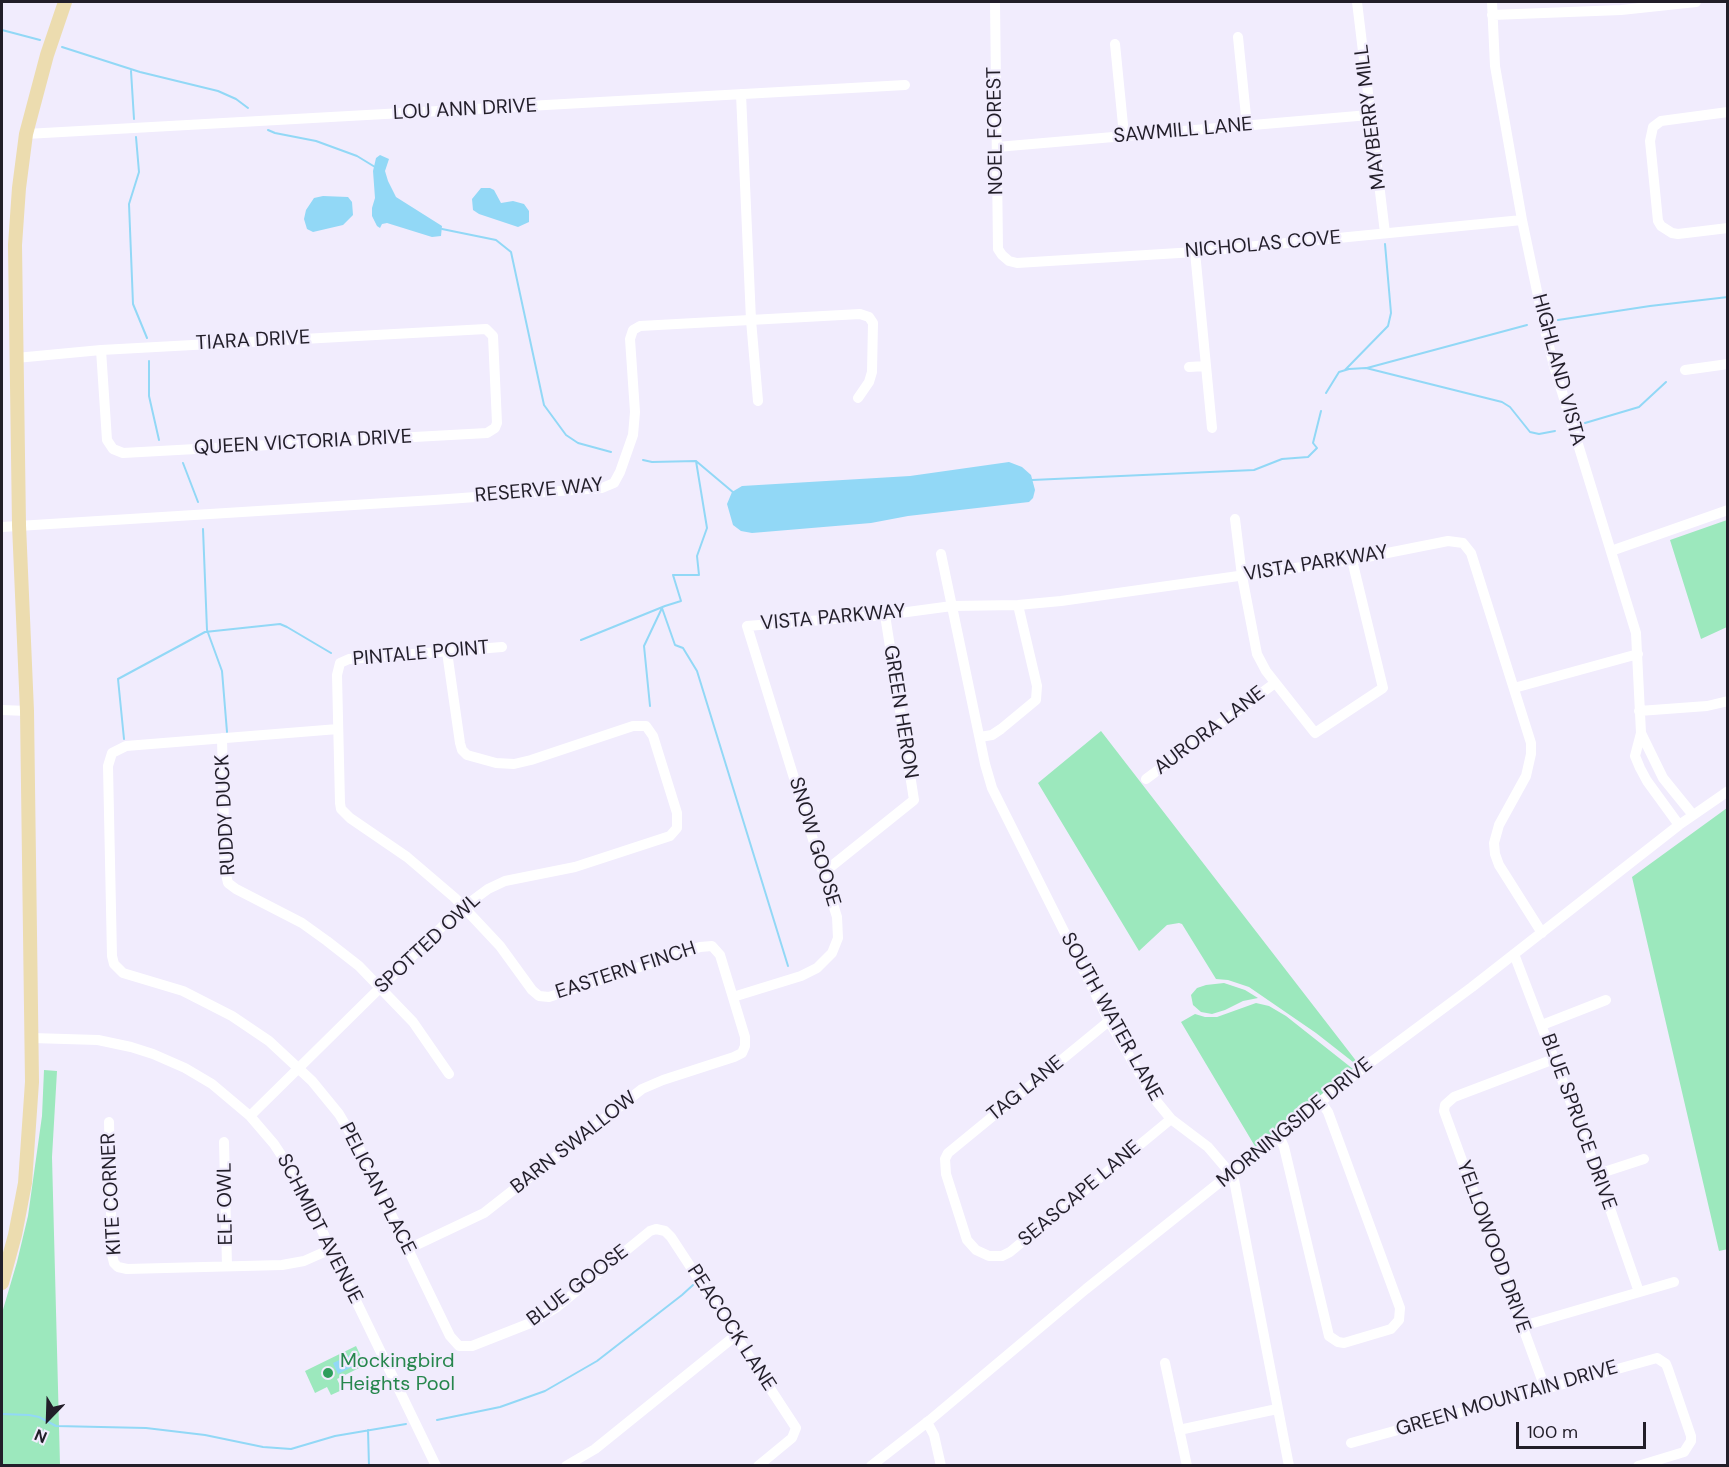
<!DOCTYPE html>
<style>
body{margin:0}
#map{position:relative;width:1729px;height:1467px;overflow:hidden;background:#f1ecfd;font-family:"DM Sans",sans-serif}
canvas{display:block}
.frame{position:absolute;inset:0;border:3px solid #221e29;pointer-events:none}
.north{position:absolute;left:18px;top:1389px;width:60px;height:60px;-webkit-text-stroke:4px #f1ecfd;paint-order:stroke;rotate:203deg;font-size:16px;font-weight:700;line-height:24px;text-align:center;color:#221e29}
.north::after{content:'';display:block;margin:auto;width:21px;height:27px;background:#221e29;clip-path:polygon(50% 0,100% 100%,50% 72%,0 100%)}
.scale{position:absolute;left:1516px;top:1422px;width:130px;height:27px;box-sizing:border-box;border:3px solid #221e29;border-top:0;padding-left:8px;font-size:18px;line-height:21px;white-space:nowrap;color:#221e29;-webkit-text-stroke:4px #f1ecfd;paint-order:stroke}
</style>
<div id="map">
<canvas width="1729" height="1467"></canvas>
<div class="frame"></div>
<div class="north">N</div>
<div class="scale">100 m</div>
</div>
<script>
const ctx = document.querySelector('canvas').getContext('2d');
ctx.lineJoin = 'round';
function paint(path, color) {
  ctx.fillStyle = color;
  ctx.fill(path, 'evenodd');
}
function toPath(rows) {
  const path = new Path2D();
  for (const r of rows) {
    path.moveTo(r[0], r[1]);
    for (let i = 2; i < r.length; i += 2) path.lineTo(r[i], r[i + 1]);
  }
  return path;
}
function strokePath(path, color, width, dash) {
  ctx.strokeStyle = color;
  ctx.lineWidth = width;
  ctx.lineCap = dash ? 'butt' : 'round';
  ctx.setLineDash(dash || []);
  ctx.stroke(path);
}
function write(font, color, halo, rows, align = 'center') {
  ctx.font = font + ' "DM Sans",sans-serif';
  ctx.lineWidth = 4.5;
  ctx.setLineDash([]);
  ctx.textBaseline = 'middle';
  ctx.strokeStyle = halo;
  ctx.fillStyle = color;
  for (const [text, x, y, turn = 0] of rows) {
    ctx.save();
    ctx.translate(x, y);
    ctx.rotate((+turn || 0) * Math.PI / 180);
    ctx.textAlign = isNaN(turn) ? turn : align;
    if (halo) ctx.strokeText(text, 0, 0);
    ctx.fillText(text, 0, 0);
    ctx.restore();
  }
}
paint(toPath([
 [1727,520,1727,627,1701,639,1670,540],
 [1101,731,1357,1062,1358,1062,1353,1062,1316,1033,1249,987,1228,980,1216,979,1182,924,1179,923,1167,925,1139,951,1038,783],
 [1727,808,1728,1249,1719,1251,1632,877],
 [1224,983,1245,990,1258,998,1243,1001,1225,1010,1212,1014,1201,1012,1193,1005,1191,995,1197,988,1206,985],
 [1256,1003,1269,1006,1286,1016,1353,1069,1256,1148,1181,1022,1195,1014,1205,1017,1217,1017],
 [44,1070,57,1071,52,1157,60,1465,2,1465,2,1313,17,1262,28,1216,42,1116],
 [356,1346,365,1365,337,1379,342,1390,331,1395,327,1387,315,1393,305,1371]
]), '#9ce8bd');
paint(toPath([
 [380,155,389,159,385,171,388,181,396,197,442,226,441,236,432,237,387,223,382,224,380,228,377,226,372,216,372,208,375,198,373,171,376,158],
 [481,188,490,188,494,190,501,203,513,201,524,204,529,211,529,222,518,227,479,214,473,210,472,199],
 [323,196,348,197,352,202,353,215,343,225,313,232,307,229,304,219,306,210,314,198],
 [1009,462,1022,467,1031,475,1035,490,1033,498,1029,502,908,516,871,523,752,533,741,531,733,525,727,504,732,492,742,486,910,476],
 [355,1353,360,1363,338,1374,333,1363]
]), '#92d8f6');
strokePath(toPath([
 [2,30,40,40],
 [62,47,140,72,218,91,236,99,248,108],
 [131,71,134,119],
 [268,130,275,133,316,141,357,156,375,167],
 [136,137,139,172,129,204,133,304,147,338],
 [442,229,496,240,511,252,544,405,566,435,578,443,611,452],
 [1558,320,1650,306,1728,297],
 [149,361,149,396,159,440],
 [1367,368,1527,325],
 [1345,370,1388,326,1391,313,1385,244],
 [1326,393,1339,372,1349,369,1366,368,1502,402,1510,407,1530,432,1539,434,1555,431],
 [1585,423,1639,407,1666,382],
 [696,461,734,493],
 [183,463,198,502],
 [1032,480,1254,470,1282,459,1308,457,1317,448,1313,443,1321,411],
 [203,529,207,630,222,671,227,732],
 [662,608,675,645,683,648,697,671,788,966],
 [581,640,665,606,681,601,673,575,699,575,697,556,707,528,696,461,652,462,643,460],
 [650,706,644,646,662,608],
 [124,739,118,679,205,632,280,624,287,627,331,653],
 [2,1414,29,1415,39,1417,56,1426,146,1428,205,1435,263,1447,291,1449,335,1436,406,1424],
 [437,1420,500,1407,545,1391,597,1361,682,1295,693,1285],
 [368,1430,369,1466]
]), '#92d8f6', 2);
strokePath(toPath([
 [995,2,998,249,1002,255,1009,261,1017,263,1195,252,1522,220],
 [1357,2,1385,233],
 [1492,2,1495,66,1522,220,1546,334,1554,366,1636,633,1641,733,1663,778,1693,815],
 [1492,15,1621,10,1696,2],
 [1238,37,1247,126],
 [1115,44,1124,135],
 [741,94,751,320,758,401],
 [1728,112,1661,121,1653,127,1650,141,1658,221,1661,226,1672,233,1678,234,1728,228],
 [26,134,905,85],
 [997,147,1369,115],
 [1195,252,1212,428],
 [16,358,101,350,486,329,493,336,497,423,495,428,487,433,123,453,113,449,107,440,101,350],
 [1189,367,1206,366],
 [1685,370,1728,364],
 [1235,519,1242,576,1257,654,1266,671,1315,733,1383,688,1352,560],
 [2,527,434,500,602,488,614,483,620,472,633,435,635,412,630,339,633,330,640,326,860,314,869,317,873,323,872,372,869,382,858,398],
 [1611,551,1728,510],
 [941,554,985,764,992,788,1109,1021,1153,1097,1171,1119,1208,1147,1231,1174,1234,1180,1289,1466],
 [1514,688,1638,654],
 [2,710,27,711],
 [1639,711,1707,706,1728,701],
 [338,729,126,746,112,753,108,766,112,956,114,964,123,973,183,991,232,1016,269,1041,312,1081,339,1114,358,1146,450,1336,459,1346,472,1346,533,1322,557,1307,650,1231,656,1229,665,1231,671,1237,796,1428,792,1438,758,1466],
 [1641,733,1635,756,1640,768,1647,781,1679,825],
 [980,737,992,735,1001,729,1036,700,1037,686,1018,605],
 [222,738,225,870,228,883,236,889,302,923,327,941,359,966,413,1022,449,1074],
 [1146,779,1275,683],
 [823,873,914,800,885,615],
 [1514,954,1598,1174,1639,1292],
 [733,997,801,976,817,968,832,953,838,938,837,917,747,626,885,615,952,606,1018,605,1061,601,1352,560,1448,541,1463,543,1471,553,1531,743,1531,754,1526,776,1499,825,1494,843,1495,854,1499,865,1542,933],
 [1109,1021,948,1153,945,1159,946,1174,967,1240,976,1250,989,1256,1002,1256,1010,1252,1171,1119],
 [1542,1025,1606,1000],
 [32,1038,98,1040,131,1047,153,1054,185,1068,212,1084,250,1116,274,1144,297,1179,436,1466],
 [250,1116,457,912,488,889,505,881,575,867,670,836,677,828,677,813,653,736,646,726,633,726,531,760,514,764,496,763,467,755,462,750,460,743,447,652],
 [109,1122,112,1255,114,1263,118,1267,127,1269,282,1265,304,1261,331,1249],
 [1279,1136,1284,1147,1329,1336,1338,1342,1344,1343,1391,1329,1399,1320,1400,1308,1328,1112,1321,1102],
 [224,1142,227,1266],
 [1598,1174,1644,1159],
 [408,1249,484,1213,642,1089,663,1080,734,1057,742,1053,745,1046,745,1037,720,955,712,946,700,947,549,997,539,996,532,990,500,946,455,898,407,857,350,818,341,809,340,803,337,675,340,663,349,659,502,647],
 [1523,1326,1674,1282],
 [1165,1363,1187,1466],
 [1545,1388,1444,1111,1445,1105,1454,1097,1554,1059],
 [927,1422,934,1435,941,1466],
 [1179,1430,1277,1409],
 [1351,1443,1657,1358,1666,1364,1668,1369,1691,1436,1691,1441,1684,1452,1638,1466],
 [566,1466,595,1449,735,1336],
 [871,1466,930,1420,1086,1289,1359,1071,1472,987,1679,825,1728,791]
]), '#fff', 10);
strokePath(toPath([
 [2,1283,15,1235,25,1183,32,1082,27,711,19,525,15,245,19,188,26,134,47,55,65,2]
]), '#ecdcaf', 14);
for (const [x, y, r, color] of [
 [328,1373,6,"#2e9e5b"]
]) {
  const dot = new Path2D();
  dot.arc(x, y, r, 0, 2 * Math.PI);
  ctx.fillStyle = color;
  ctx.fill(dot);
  strokePath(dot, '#f1ecfd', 2);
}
write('20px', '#221e29', '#f1ecfd', [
 ["LOU ANN DRIVE",465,110,-3],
 ["MAYBERRY MILL",1371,117,-97],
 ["NOEL FOREST",996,131,-91],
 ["SAWMILL LANE",1183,131,-5],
 ["NICHOLAS COVE",1263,245,-5],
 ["TIARA DRIVE",253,341,-3],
 ["HIGHLAND VISTA",1558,370,75],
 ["QUEEN VICTORIA DRIVE",303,443,-3],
 ["RESERVE WAY",539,491,-5],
 ["VISTA PARKWAY",1316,564,-9],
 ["VISTA PARKWAY",833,618,-5],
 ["PINTALE POINT",421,654,-5],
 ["GREEN HERON",900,712,81],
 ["AURORA LANE",1210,731,-37],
 ["RUDDY DUCK",226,815,-93],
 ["SNOW GOOSE",814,842,73],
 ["SPOTTED OWL",428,944,-43],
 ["EASTERN FINCH",626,971,-18],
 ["SOUTH WATER LANE",1111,1017,61],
 ["TAG LANE",1026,1089,-39],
 ["BLUE SPRUCE DRIVE",1578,1122,70],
 ["MORNINGSIDE DRIVE",1295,1123,-39],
 ["BARN SWALLOW",574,1143,-38],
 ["PELICAN PLACE",377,1189,63],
 ["KITE CORNER",112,1194,-93],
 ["SEASCAPE LANE",1080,1194,-40],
 ["ELF OWL",226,1204,-91],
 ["SCHMIDT AVENUE",319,1229,63],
 ["YELLOWOOD DRIVE",1493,1247,70],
 ["BLUE GOOSE",578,1286,-37],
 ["PEACOCK LANE",731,1328,57],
 ["GREEN MOUNTAIN DRIVE",1507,1399,-16]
]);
write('20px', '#27864d', '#f1ecfd', [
 ["Mockingbird",340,1362],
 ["Heights Pool",340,1385]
], 'left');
</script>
